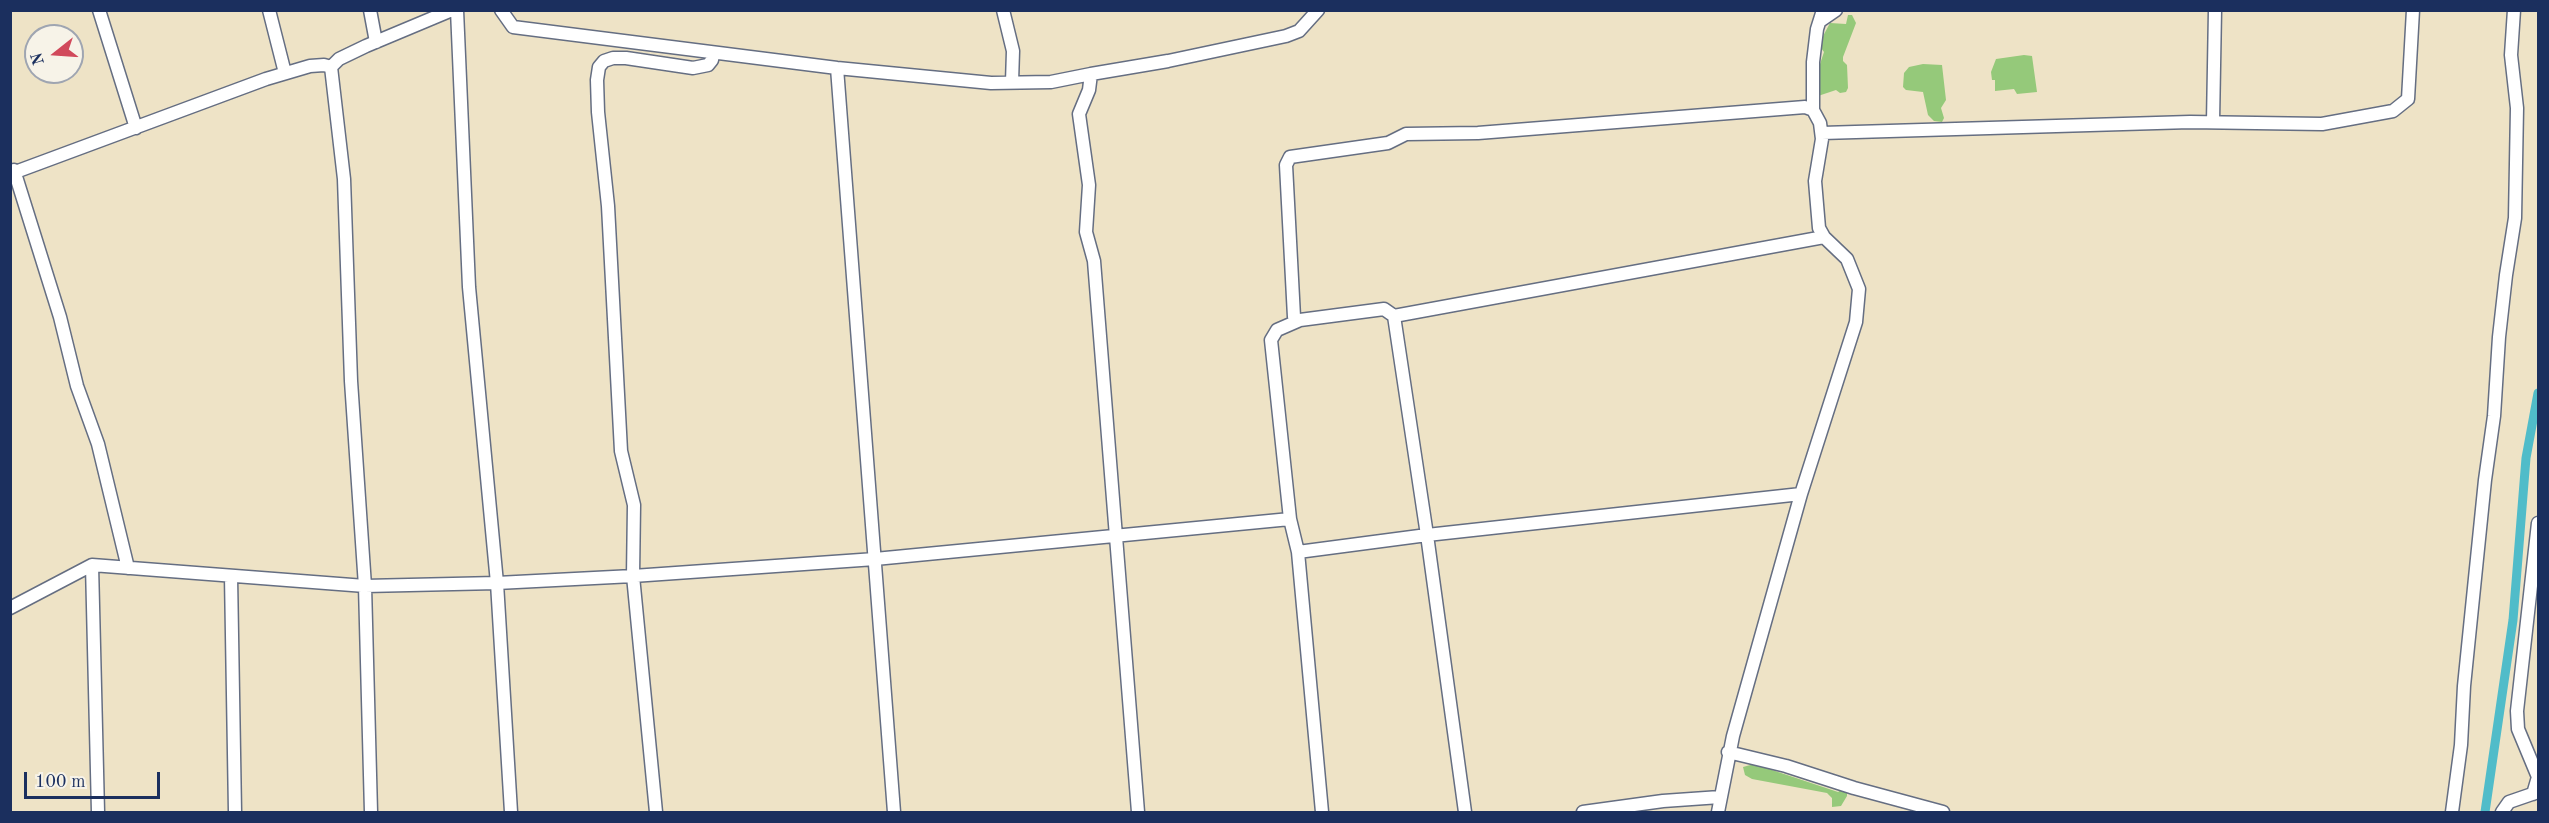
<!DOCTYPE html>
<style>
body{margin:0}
#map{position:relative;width:2549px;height:823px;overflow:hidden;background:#eee3c6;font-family:"Old Standard TT",serif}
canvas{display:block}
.frame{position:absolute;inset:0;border:12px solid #1b2f5e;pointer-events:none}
.north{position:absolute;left:24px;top:24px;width:60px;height:60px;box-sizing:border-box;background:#f7f3e8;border:2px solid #9fa5b1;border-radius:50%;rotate:253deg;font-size:16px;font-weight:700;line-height:24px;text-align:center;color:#1b2f5e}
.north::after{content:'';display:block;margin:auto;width:21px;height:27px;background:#d1495b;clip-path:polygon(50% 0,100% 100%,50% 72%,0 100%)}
.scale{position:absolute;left:24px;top:772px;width:136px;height:27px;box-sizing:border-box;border:3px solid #1b2f5e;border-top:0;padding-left:8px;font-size:18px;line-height:21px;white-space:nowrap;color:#1b2f5e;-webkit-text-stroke:4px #f7f3e8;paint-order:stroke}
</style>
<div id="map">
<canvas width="2549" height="823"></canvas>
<div class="frame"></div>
<div class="north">N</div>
<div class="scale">100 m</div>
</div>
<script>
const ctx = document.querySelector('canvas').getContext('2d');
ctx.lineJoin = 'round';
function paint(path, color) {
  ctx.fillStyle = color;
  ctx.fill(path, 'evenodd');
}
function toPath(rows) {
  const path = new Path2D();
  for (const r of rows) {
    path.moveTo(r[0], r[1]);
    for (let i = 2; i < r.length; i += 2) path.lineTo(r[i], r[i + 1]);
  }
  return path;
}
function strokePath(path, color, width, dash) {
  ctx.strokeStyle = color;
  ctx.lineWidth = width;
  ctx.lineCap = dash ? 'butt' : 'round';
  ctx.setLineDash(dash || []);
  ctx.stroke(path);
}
paint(toPath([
 [1848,15,1852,15,1856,23,1843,57,1843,61,1847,65,1848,88,1846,92,1840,93,1836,90,1818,96,1819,67,1824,52,1821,48,1822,38,1830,23,1846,24],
 [2024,55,2032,56,2037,92,2017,94,2014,89,1995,91,1995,80,1992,80,1991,72,1996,59],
 [1923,64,1942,65,1946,100,1941,108,1944,118,1942,122,1934,121,1928,115,1923,92,1906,90,1903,87,1904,73,1909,67],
 [1754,764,1838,792,1842,789,1847,791,1847,796,1841,806,1832,807,1832,798,1827,793,1752,779,1745,775,1743,767]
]), '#95c97a');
strokePath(toPath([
 [2485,812,2513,620,2526,458,2538,393]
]), '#50bcc9', 9);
const minor = toPath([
 [99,10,136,128],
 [269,10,285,73],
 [370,10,376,42],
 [457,10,469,287,497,583,511,812],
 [501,10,513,27,837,68,991,83,1051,82,1091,74,1089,90,1079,114,1089,185,1086,232,1094,261,1138,812],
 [1003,10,1013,51,1012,82],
 [1820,21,1836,10],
 [331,67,344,179,351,381,365,586,371,812],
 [837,68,894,812],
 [1091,74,1168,61,1286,36,1299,31,1318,10],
 [1813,110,1813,62,1817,29,1823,10],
 [2213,122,2215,10],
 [1822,133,2190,122,2322,124,2393,111,2408,99,2413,10],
 [14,170,60,317,77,386,98,444,128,568],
 [10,174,266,79,310,66,324,65,331,67,339,59,366,46,452,10],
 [1294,317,1286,165,1290,157,1388,143,1406,134,1478,133,1805,107,1813,110,1820,123,1822,139,1815,181,1819,228,1824,237],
 [1290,519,1271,340,1277,330,1300,320,1384,309,1394,316],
 [1298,552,1322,812],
 [231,576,235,812],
 [10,608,92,565],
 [1728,752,1786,766,1854,788,1943,812],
 [2533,794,2538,777,2518,729,2517,711,2538,523],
 [98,812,92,565,365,586,497,583,633,576,875,559,1290,519,1298,552,1427,535,1394,316,1824,237,1847,259,1859,289,1856,322,1801,494,1733,736,1718,812],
 [656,812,633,576,634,505,621,451,608,206,598,112,597,80,599,67,604,61,613,58,626,58,693,68,708,65,712,60,713,53],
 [1465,812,1427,535,1801,494],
 [1583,812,1663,801,1720,797],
 [2452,812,2461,745,2464,686,2485,480,2494,416,2499,337,2506,275,2515,218,2517,108,2511,55,2514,10],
 [2502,812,2509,802,2538,792]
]);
strokePath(minor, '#656e82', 15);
strokePath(minor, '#fff', 12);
</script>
